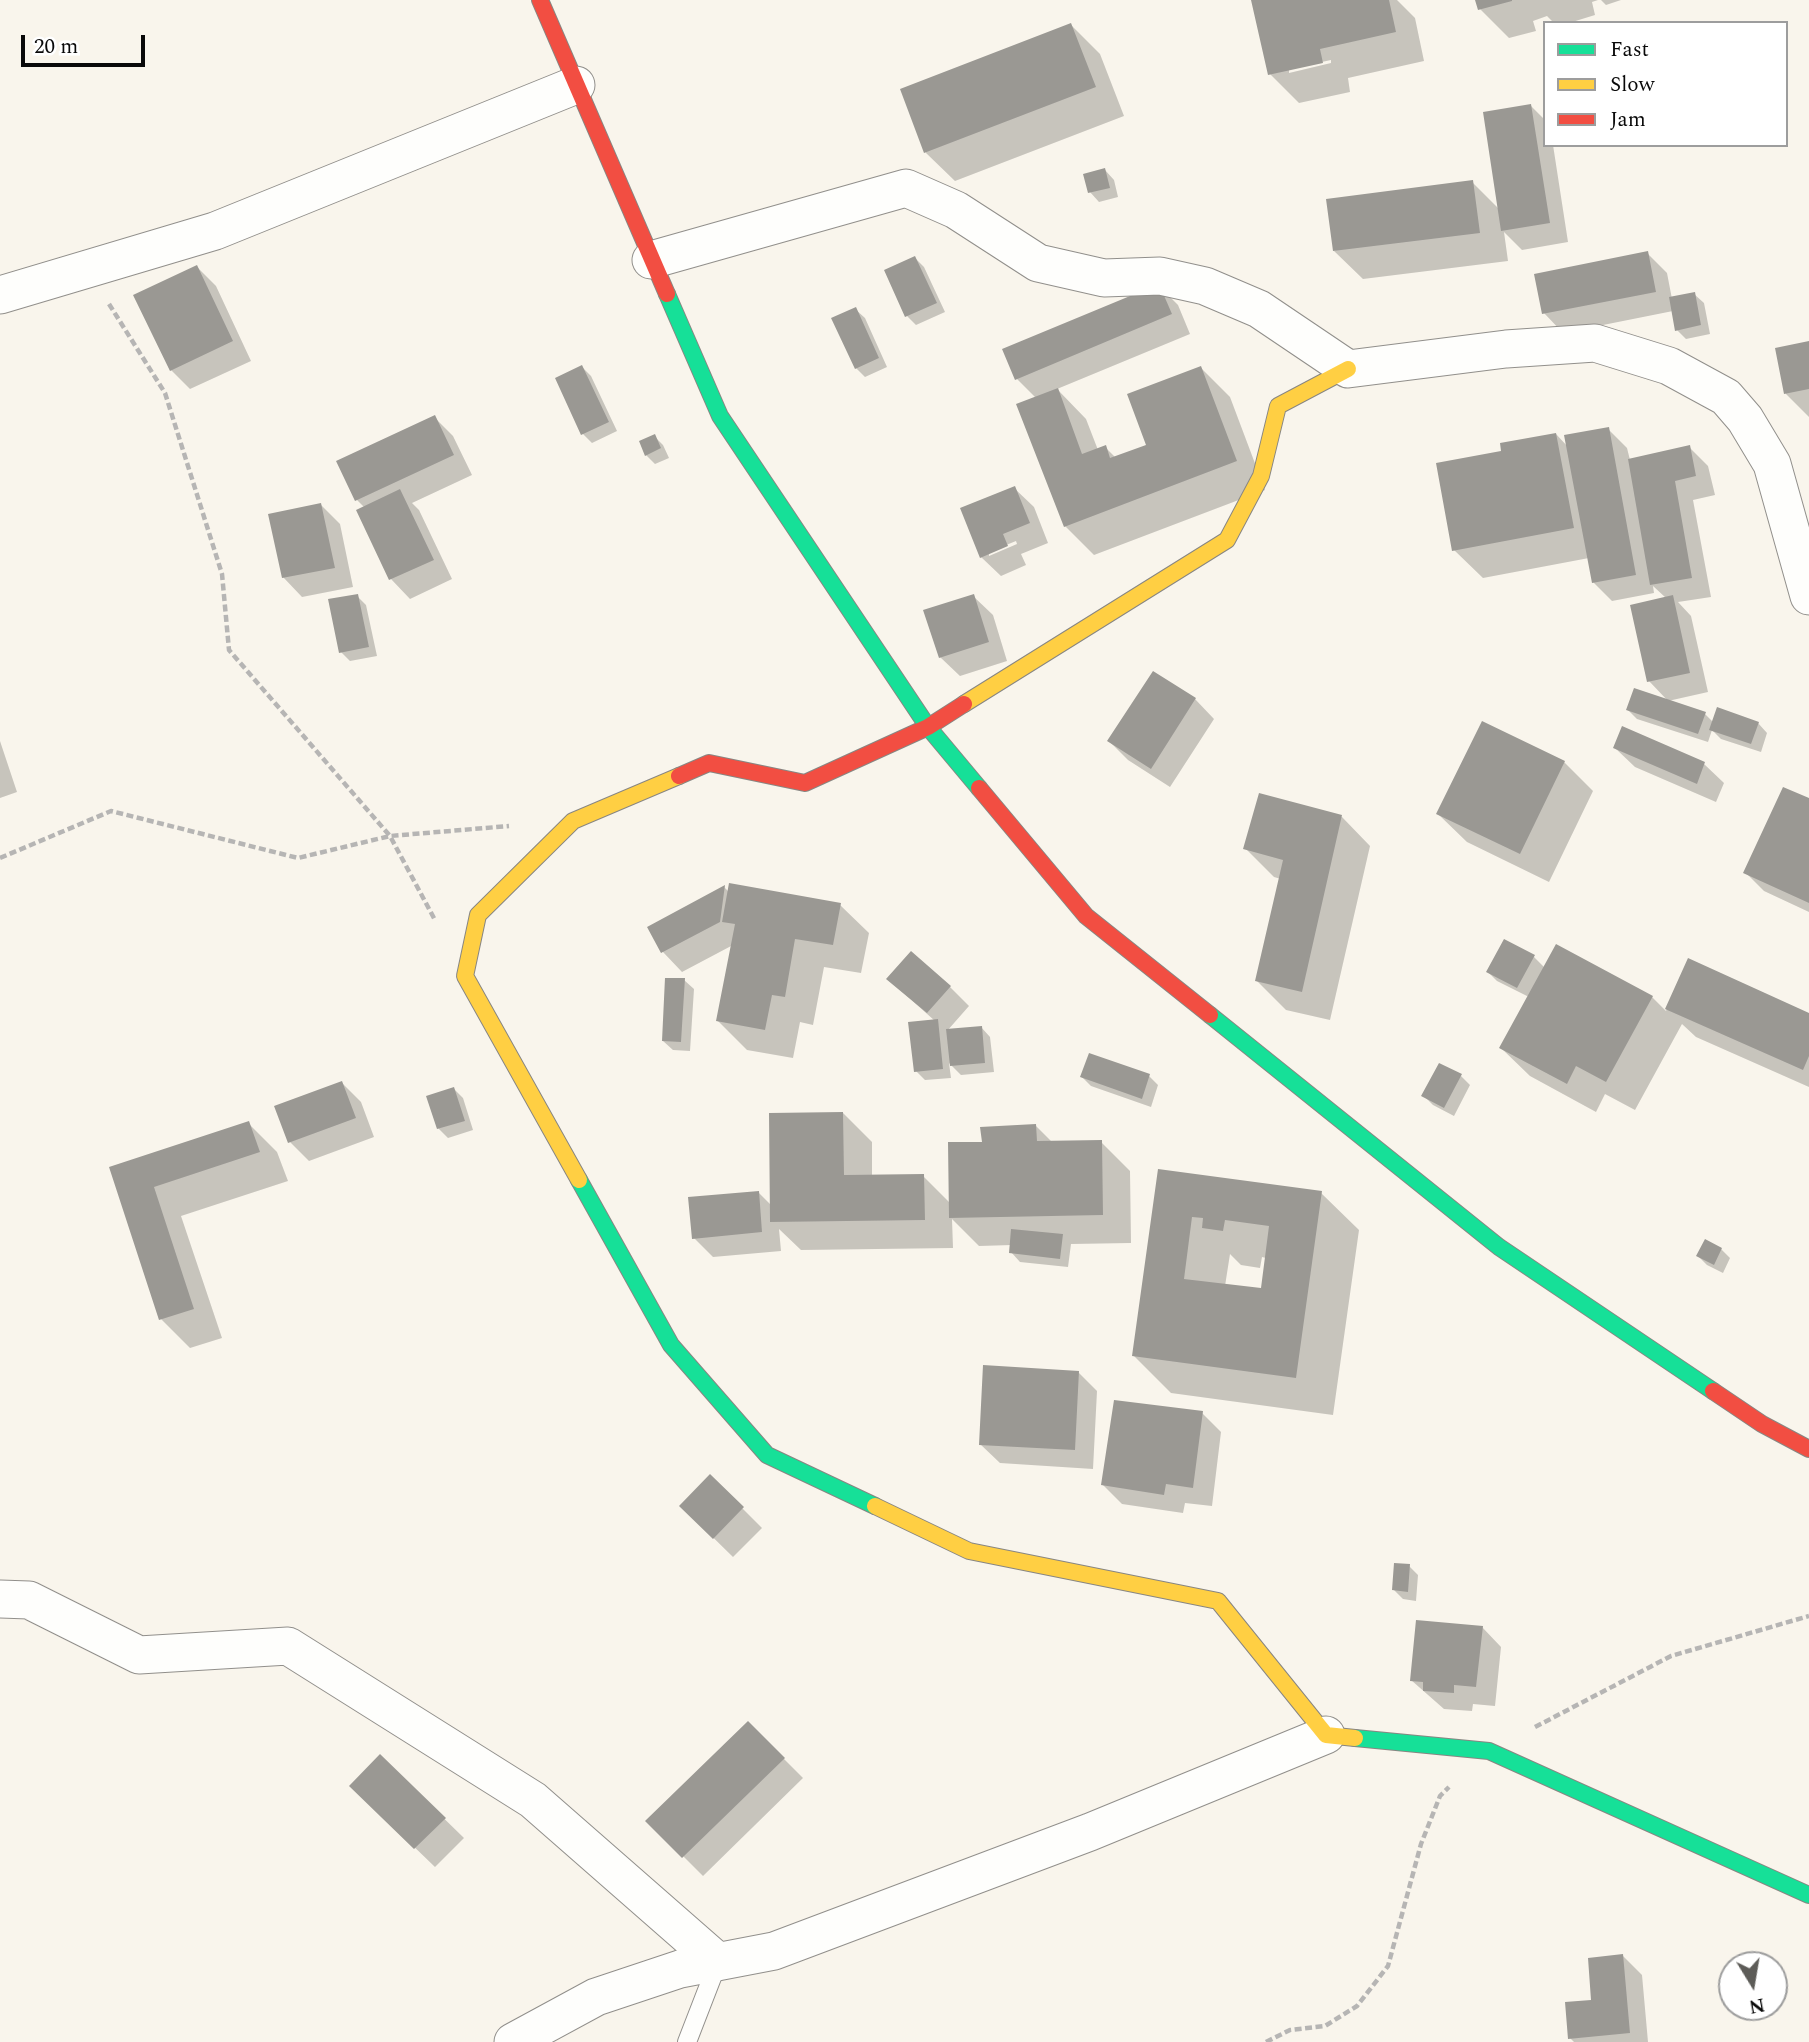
<!DOCTYPE html>
<style>
body{margin:0}
#map{position:relative;width:1809px;height:2042px;overflow:hidden;background:#f9f5ec;font-family:Spectral,serif}
canvas{display:block}
.legend{position:absolute;left:1543px;top:21px;width:245px;height:126px;box-sizing:border-box;background:#fff;border:2px solid #9d9d9d;margin:0;padding:9px 12px;list-style:none;font-size:21px;color:#090909}
.legend li{display:flex;align-items:center;gap:14px;height:35px}
.legend b{width:35px;border:2px solid #9d9d9d}
.north{position:absolute;left:1718px;top:1951px;width:70px;height:70px;box-sizing:border-box;background:#fff;border:2px solid #9d9d9d;border-radius:50%;rotate:169deg;font-size:19px;font-weight:700;line-height:28px;text-align:center;color:#090909}
.north::after{content:'';display:block;margin:auto;width:24px;height:32px;background:#5d5c58;clip-path:polygon(50% 0,100% 100%,50% 72%,0 100%)}
.scale{position:absolute;left:21px;top:35px;width:124px;height:32px;box-sizing:border-box;border:4px solid #090909;border-top:0;padding-left:9px;font-size:21px;line-height:24px;white-space:nowrap;color:#090909;-webkit-text-stroke:5px #fff;paint-order:stroke}
</style>
<div id="map">
<canvas width="1809" height="2042"></canvas>
<ul class="legend">
<li><b style="height:9px;background:#16e098"></b>Fast</li>
<li><b style="height:9px;background:#ffcf43"></b>Slow</li>
<li><b style="height:9px;background:#f24e42"></b>Jam</li>
</ul>
<div class="north">N</div>
<div class="scale">20 m</div>
</div>
<script>
const ctx = document.querySelector('canvas').getContext('2d');
ctx.lineJoin = 'round';
function paint(path, color) {
  ctx.fillStyle = color;
  ctx.fill(path, 'evenodd');
}
function toPath(rows) {
  const path = new Path2D();
  for (const r of rows) {
    path.moveTo(r[0], r[1]);
    for (let i = 2; i < r.length; i += 2) path.lineTo(r[i], r[i + 1]);
  }
  return path;
}
function strokePath(path, color, width, dash) {
  ctx.strokeStyle = color;
  ctx.lineWidth = width;
  ctx.lineCap = dash ? 'butt' : 'round';
  ctx.setLineDash(dash || []);
  ctx.stroke(path);
}
paint(toPath([
 [1253,0,1397,0,1415,18,1424,61,1348,78,1350,92,1299,103,1270,74],
 [1331,60,1331,63,1289,73,1289,69],
 [1477,0,1598,0,1592,2,1595,15,1569,23,1554,23,1547,16,1533,21,1536,31,1509,38,1480,9],
 [1601,0,1621,0,1606,5],
 [1071,25,1100,54,1124,116,955,181,926,153,902,90],
 [1531,106,1545,120,1545,145,1553,145,1568,242,1522,250,1504,232,1508,261,1363,279,1334,251,1472,182,1499,209],
 [1105,170,1114,180,1118,197,1099,202,1090,192],
 [1647,253,1667,273,1672,299,1694,294,1704,303,1710,334,1686,339,1677,330,1673,311,1563,333,1544,313],
 [915,258,924,267,945,312,916,325,907,316],
 [197,267,216,286,251,361,190,389,171,370],
 [1159,286,1178,305,1190,334,1057,389,1086,419,1098,450,1105,447,1116,458,1148,446,1201,368,1230,397,1265,490,1094,555,1065,526,1036,398,1017,379],
 [855,309,865,318,887,367,865,377,856,368],
 [1809,343,1809,417,1786,394,1777,349],
 [582,367,591,376,617,431,592,443,583,434],
 [434,417,453,436,472,475,412,503,419,510,452,579,410,599,391,579,359,511,365,508,357,500,338,461],
 [1608,429,1627,448,1630,460,1689,447,1708,466,1715,495,1693,500,1711,597,1678,602,1691,616,1708,692,1668,701,1649,681,1666,598,1653,586,1654,593,1612,601,1593,582,1589,558,1483,578,1454,550,1503,452,1556,434,1568,447],
 [654,436,663,445,669,458,655,464,646,455],
 [1014,488,1034,507,1048,543,1021,554,1026,565,1001,576,981,557],
 [1016,541,1017,544,989,556,989,552],
 [321,505,340,524,353,587,302,597,283,577],
 [357,596,366,605,377,656,350,661,341,652],
 [973,596,993,615,1007,661,960,676,940,657],
 [1154,673,1195,699,1214,719,1170,787,1128,760,1109,741],
 [1628,710,1705,714,1714,723,1758,723,1767,733,1761,752,1721,739,1712,730,1708,742,1637,719],
 [1623,729,1704,764,1724,783,1716,802,1635,767,1615,748],
 [0,741,17,792,0,798],
 [1564,762,1593,791,1549,882,1467,842,1438,814],
 [1260,795,1342,817,1370,846,1330,1020,1286,1010,1257,981,1281,879,1274,877,1245,848],
 [1809,800,1809,912,1764,891,1745,872],
 [724,887,729,892,840,905,869,933,861,973,824,967,813,1025,800,1022,793,1058,747,1050,718,1021,733,945,682,972,663,952,649,927],
 [1534,957,1545,968,1652,997,1666,1011,1688,960,1809,1015,1809,1087,1696,1037,1682,1024,1635,1110,1605,1094,1596,1112,1530,1076,1501,1048,1529,997,1497,981,1488,972],
 [888,979,950,987,969,1006,947,1031,981,1027,990,1037,994,1072,961,1075,949,1063,951,1078,925,1080,916,1071,935,1021],
 [684,980,694,989,690,1051,673,1050,663,1041],
 [1149,1076,1158,1085,1151,1107,1091,1086,1082,1077],
 [1461,1076,1470,1085,1454,1116,1433,1105,1424,1096],
 [342,1083,361,1102,374,1137,309,1161,290,1142],
 [454,1089,463,1098,473,1130,448,1138,438,1128],
 [843,1113,872,1142,872,1176,923,1176,950,1203,984,1143,1036,1126,1052,1142,1101,1142,1130,1171,1131,1243,1071,1244,1068,1267,1020,1262,1011,1252,1012,1245,979,1246,952,1219,953,1248,801,1250,779,1229,781,1251,713,1257,694,1238,758,1192,772,1206],
 [248,1123,277,1152,288,1181,181,1216,222,1338,190,1348,161,1319,111,1168],
 [1159,1171,1321,1193,1359,1230,1333,1415,1171,1393,1133,1355],
 [1230,1254,1241,1265,1260,1268,1262,1257,1266,1258,1262,1290,1225,1286],
 [1721,1249,1730,1258,1723,1273,1707,1265,1698,1256],
 [1078,1372,1097,1391,1093,1469,1000,1463,980,1444],
 [1202,1413,1221,1432,1212,1506,1185,1503,1183,1513,1122,1504,1103,1485],
 [710,1476,762,1528,733,1557,681,1506],
 [1409,1566,1418,1575,1416,1601,1403,1599,1394,1590],
 [1482,1627,1501,1647,1495,1706,1473,1704,1472,1711,1444,1709,1411,1680],
 [748,1723,803,1778,703,1876,648,1821],
 [380,1756,464,1838,435,1867,351,1786],
 [1623,1956,1642,1975,1648,2042,1574,2042,1570,2038]
]), '#0003');
paint(toPath([
 [1251,0,1389,0,1396,32,1320,49,1323,63,1268,75],
 [1475,0,1512,0,1512,1,1478,10],
 [1071,23,1096,87,924,153,900,89],
 [1531,104,1550,223,1501,231,1483,112],
 [1105,168,1110,188,1088,193,1083,174],
 [1473,180,1480,233,1333,251,1326,199],
 [1648,251,1656,292,1542,314,1534,274],
 [915,256,937,303,905,317,884,270],
 [197,265,233,341,170,371,133,295],
 [1159,284,1172,314,1015,380,1002,349],
 [1695,292,1701,325,1675,331,1669,297],
 [856,307,879,358,855,369,831,318],
 [1809,341,1809,389,1784,394,1775,348],
 [582,365,609,422,581,435,555,378],
 [1201,366,1237,461,1064,527,1016,404,1058,388,1082,454,1106,445,1110,458,1146,445,1127,394],
 [435,415,454,455,355,501,336,461],
 [1609,427,1636,575,1592,583,1564,435],
 [1556,433,1574,528,1452,551,1436,463,1501,451,1500,443],
 [655,434,661,448,645,456,639,441],
 [1690,445,1696,476,1675,481,1692,578,1650,585,1628,459],
 [1015,486,1030,523,1003,534,1008,546,980,558,960,508],
 [400,489,434,560,389,580,356,510],
 [321,503,335,568,282,578,268,514],
 [358,594,369,647,339,653,328,599],
 [974,594,989,642,939,658,923,610],
 [1673,595,1690,673,1647,682,1630,605],
 [1153,671,1196,698,1151,769,1107,741],
 [1634,688,1706,712,1698,734,1626,710],
 [1717,707,1759,722,1751,744,1709,730],
 [1482,721,1565,761,1520,854,1436,814],
 [1622,726,1705,762,1697,784,1613,748],
 [1783,787,1809,798,1809,903,1743,873],
 [1259,793,1342,815,1302,992,1255,981,1283,860,1243,849],
 [729,883,841,903,833,945,795,939,785,997,772,995,765,1030,716,1021,735,924,722,922],
 [725,885,720,922,661,953,647,927],
 [1504,939,1535,955,1517,988,1486,972],
 [1556,944,1653,996,1606,1082,1576,1066,1567,1084,1499,1048],
 [911,951,951,986,927,1013,886,979],
 [1688,958,1809,1013,1809,1056,1803,1070,1665,1009],
 [665,978,685,978,681,1042,662,1041],
 [938,1019,943,1069,914,1072,908,1022],
 [982,1026,985,1063,950,1066,946,1029],
 [1089,1053,1150,1074,1142,1099,1080,1077],
 [1439,1063,1462,1074,1444,1108,1421,1096],
 [342,1081,356,1118,288,1143,274,1106],
 [454,1087,465,1121,437,1129,426,1096],
 [843,1112,844,1175,924,1174,925,1220,770,1222,769,1113],
 [249,1121,260,1152,154,1187,194,1309,159,1320,109,1167],
 [1036,1124,1037,1141,1102,1140,1103,1215,949,1218,948,1142,982,1142,980,1127],
 [1158,1169,1322,1191,1296,1378,1132,1356],
 [1192,1217,1203,1218,1202,1228,1223,1231,1225,1220,1269,1226,1261,1288,1184,1279],
 [759,1191,762,1232,692,1239,688,1197],
 [1011,1229,1063,1234,1060,1259,1009,1253],
 [1705,1239,1722,1248,1714,1265,1696,1256],
 [983,1365,1079,1371,1075,1450,979,1445],
 [1114,1400,1203,1411,1193,1488,1166,1484,1164,1495,1101,1485],
 [710,1474,744,1507,713,1539,679,1506],
 [1394,1563,1410,1564,1408,1592,1392,1590],
 [1416,1620,1483,1626,1476,1687,1454,1685,1454,1693,1423,1691,1423,1682,1410,1681],
 [748,1721,785,1758,682,1858,645,1821],
 [380,1754,446,1818,414,1849,349,1786],
 [1623,1954,1630,2033,1568,2039,1565,2002,1591,2000,1588,1958]
]), '#9a9893');
const lane = toPath([
 [687,2042,718,1962]
]);
const street = toPath([
 [651,260,906,188,956,210,1038,263,1104,278,1160,276,1205,286,1259,309,1348,369,1506,349,1595,343,1669,366,1726,397,1745,419,1772,464,1809,596],
 [0,295,215,231,576,85],
 [0,1599,29,1600,139,1655,288,1646,533,1800,718,1962],
 [513,2042,596,1997,680,1969,774,1951,1090,1832,1326,1735]
]);
const fast = toPath([
 [667,294,720,416,928,727,979,788],
 [1210,1015,1499,1247,1713,1391],
 [579,1180,671,1345,767,1455,875,1506],
 [1355,1738,1489,1751,1809,1895]
]);
const slow = toPath([
 [964,704,1227,540,1261,476,1278,406,1348,369],
 [579,1180,465,976,478,915,573,821,679,776],
 [875,1506,969,1551,1218,1601,1326,1735,1355,1738]
]);
const jam = toPath([
 [540,0,667,294],
 [679,776,709,763,805,783,928,727,964,704],
 [979,788,1086,916,1210,1015],
 [1713,1391,1762,1424,1809,1449]
]);
strokePath(lane, '#918f8b', 20);
strokePath(street, '#918f8b', 39);
strokePath(fast, '#888682', 18);
strokePath(slow, '#888682', 18);
strokePath(jam, '#888682', 18);
strokePath(toPath([
 [109,304,165,393,222,574,229,650,390,836,435,920],
 [0,858,111,811,298,858,390,836,509,826],
 [1535,1727,1671,1656,1809,1616],
 [1266,2042,1290,2030,1325,2026,1357,2006,1388,1966,1421,1844,1440,1796,1449,1787]
]), '#b6b5b4', 4.5, [7, 3.5]);
strokePath(lane, '#fefefc', 18);
strokePath(street, '#fefefc', 37);
strokePath(fast, '#16e098', 16);
strokePath(slow, '#ffcf43', 16);
strokePath(jam, '#f24e42', 16);
</script>
